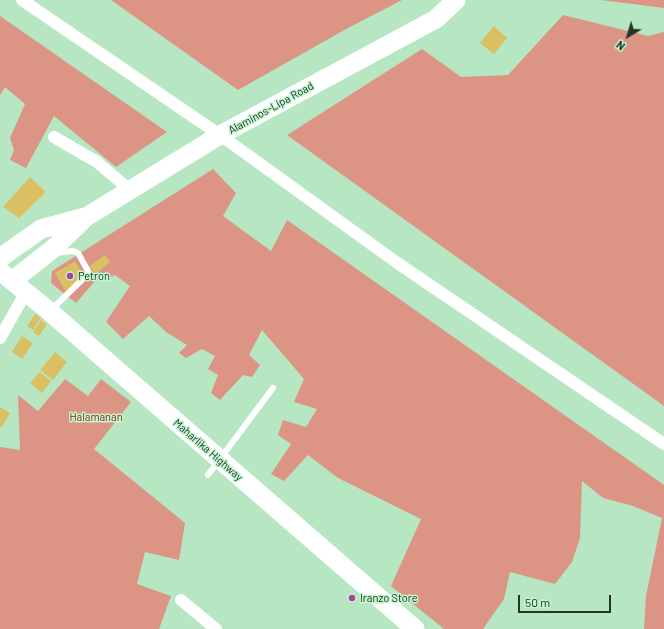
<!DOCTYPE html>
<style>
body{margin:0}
#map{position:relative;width:664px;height:629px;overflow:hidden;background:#b6e7c2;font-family:Barlow,sans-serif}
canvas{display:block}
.north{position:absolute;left:608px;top:16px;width:40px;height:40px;-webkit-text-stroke:3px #c3f5cf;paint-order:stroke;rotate:218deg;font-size:11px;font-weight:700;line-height:16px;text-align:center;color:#223527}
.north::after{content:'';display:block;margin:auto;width:14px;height:18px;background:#223527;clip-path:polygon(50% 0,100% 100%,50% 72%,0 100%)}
.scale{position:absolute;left:518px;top:595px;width:93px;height:18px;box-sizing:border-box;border:2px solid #223527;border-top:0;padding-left:5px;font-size:12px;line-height:14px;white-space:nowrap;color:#223527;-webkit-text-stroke:3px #c3f5cf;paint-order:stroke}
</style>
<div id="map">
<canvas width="664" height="629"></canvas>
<div class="north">N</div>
<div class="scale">50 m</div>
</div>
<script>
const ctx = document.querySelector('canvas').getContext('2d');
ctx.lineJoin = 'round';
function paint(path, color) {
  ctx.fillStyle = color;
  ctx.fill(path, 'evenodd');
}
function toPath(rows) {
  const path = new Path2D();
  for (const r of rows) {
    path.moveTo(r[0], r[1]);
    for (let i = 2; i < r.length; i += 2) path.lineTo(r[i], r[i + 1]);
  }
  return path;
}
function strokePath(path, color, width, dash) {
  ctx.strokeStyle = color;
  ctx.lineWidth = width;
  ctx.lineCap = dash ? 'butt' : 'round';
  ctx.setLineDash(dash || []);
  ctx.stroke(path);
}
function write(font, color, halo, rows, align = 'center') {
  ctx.font = font + ' Barlow,sans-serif';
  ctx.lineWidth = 3;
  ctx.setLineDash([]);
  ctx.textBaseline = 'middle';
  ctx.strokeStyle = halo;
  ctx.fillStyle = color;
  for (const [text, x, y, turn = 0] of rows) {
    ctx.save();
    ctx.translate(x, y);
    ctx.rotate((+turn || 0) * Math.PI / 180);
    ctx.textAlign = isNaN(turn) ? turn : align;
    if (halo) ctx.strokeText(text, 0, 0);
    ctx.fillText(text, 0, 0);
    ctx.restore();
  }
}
paint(toPath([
 [111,0,402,0,348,28,238,90],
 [601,0,664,0,664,8],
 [563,15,648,36,664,32,664,406,287,135,422,49,461,77,508,75],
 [0,16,167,132,116,167,54,116,26,168,10,160,14,150,10,138,25,104,5,87,0,95],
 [213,169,236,193,223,216,271,251,287,220,664,485,664,629,644,629,646,596,662,518,633,506,603,498,582,481,580,538,572,562,555,584,510,572,504,599,483,629,444,629,391,586,421,519,338,478,308,455,284,481,271,474,291,444,278,435,283,420,306,427,317,409,294,402,304,379,262,330,249,355,260,365,252,377,243,375,220,400,211,393,218,375,208,369,215,356,202,349,186,358,179,353,187,345,166,332,149,316,123,339,106,322,130,286,115,275,101,281,96,280,76,303,51,283,52,271],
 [65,379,88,396,101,379,131,402,94,449,185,523,179,560,145,552,137,584,171,596,159,629,0,629,0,447,20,450,18,395,38,411]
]), '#dc9485');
paint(toPath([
 [494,26,507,38,494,54,480,43],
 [30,177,46,192,19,218,3,207],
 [105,255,110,262,96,274,89,266],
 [75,261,86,279,65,291,55,273],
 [35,314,41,318,33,330,27,326],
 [41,320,47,324,39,336,33,332],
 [22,336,33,343,22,359,12,352],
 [55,352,67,362,53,380,40,370],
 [40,372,51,381,42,393,30,383],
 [0,407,10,413,2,427,0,426]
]), '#dbbf63');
strokePath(toPath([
 [51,310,88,274,88,271,78,253,73,251,55,253],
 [208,475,273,388]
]), '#fff', 6);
strokePath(toPath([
 [22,0,220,135,396,262,664,444],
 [54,137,97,162,130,190],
 [0,338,26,292],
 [181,600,216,629]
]), '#fff', 12);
strokePath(toPath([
 [0,258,41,229,85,217],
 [0,271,49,311,415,629],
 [12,281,55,247,86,217,220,135,436,19,456,0]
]), '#fff', 19);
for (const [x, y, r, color] of [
 [70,276,4,"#ad41a1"],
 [352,598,4,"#ad41a1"]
]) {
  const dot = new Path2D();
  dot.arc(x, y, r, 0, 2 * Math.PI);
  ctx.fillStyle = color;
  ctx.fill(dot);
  strokePath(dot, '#c3f5cf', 1.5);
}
write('11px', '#223527', '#c3f5cf', [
 ["Alaminos-Lipa Road",271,108,-29],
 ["Maharlika Highway",208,450,41]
]);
write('11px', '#223527', '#c3f5cf', [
 ["Petron",78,276],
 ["Iranzo Store",360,598]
], 'left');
write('11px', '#8f2310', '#c3f5cf', [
 ["Halamanan",96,417]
]);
</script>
